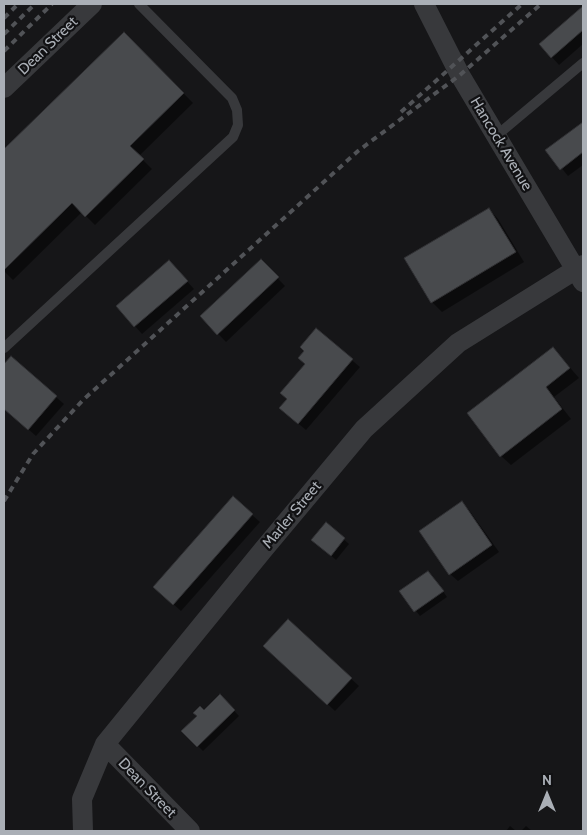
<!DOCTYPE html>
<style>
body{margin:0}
#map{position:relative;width:587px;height:835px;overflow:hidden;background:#161618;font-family:Cabin,sans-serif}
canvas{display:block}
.frame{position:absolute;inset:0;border:5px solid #aaafb6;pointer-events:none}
.north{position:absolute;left:522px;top:770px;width:50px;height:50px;-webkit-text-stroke:4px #111113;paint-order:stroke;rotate:0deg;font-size:14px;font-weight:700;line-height:20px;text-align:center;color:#aaafb6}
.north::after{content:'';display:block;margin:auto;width:18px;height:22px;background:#aaafb6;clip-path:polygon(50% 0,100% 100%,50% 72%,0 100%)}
</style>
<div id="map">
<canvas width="587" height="835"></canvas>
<div class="frame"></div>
<div class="north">N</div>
</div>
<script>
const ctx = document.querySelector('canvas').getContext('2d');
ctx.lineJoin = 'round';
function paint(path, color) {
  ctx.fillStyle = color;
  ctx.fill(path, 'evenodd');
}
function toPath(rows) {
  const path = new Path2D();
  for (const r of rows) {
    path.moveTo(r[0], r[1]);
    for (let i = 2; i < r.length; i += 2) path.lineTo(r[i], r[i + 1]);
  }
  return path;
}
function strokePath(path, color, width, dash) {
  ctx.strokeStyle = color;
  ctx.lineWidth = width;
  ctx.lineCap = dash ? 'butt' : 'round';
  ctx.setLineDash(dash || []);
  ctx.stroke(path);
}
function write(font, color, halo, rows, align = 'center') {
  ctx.font = font + ' Cabin,sans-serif';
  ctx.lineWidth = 4.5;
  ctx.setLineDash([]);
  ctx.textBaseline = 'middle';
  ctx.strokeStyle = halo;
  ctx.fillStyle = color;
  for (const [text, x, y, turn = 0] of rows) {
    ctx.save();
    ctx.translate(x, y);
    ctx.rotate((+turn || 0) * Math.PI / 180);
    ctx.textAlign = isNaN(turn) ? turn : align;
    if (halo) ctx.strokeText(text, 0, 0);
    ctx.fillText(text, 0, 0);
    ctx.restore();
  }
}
paint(toPath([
 [583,7,583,44,559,65,541,45],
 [124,33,193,103,139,156,152,169,95,225,82,212,13,280,4,271,4,151],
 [583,123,583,165,568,176,547,150],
 [489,209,498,219,524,262,442,312,432,302],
 [261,261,285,286,226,342,202,317],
 [176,269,194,289,142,334,117,306],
 [316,330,360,367,306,430,288,415,288,399,306,365],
 [553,348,579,378,554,397,571,419,511,465,501,456],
 [11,358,64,404,36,436,4,408,4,366],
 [233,498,260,522,181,611,162,594],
 [462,503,469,510,499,552,458,581,450,574],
 [326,524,349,544,336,560,318,544],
 [433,577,447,597,420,616,401,592],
 [288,621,359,686,335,711,273,653],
 [220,696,239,716,203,751,183,731],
 [510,826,516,831,506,831],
 [526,826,532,831,521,831]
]), '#0007');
const building = toPath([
 [583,6,583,30,551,58,539,44,583,6],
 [124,32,184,93,130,146,144,159,85,217,72,203,4,270,4,149,124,32],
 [583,122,583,152,560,170,545,150,583,122],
 [489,208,516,252,431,303,404,258,489,208],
 [261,259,279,277,217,335,200,316,261,259],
 [169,260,188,281,134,327,116,306,169,260],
 [316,328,353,359,298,424,279,408,287,399,280,393,305,364,298,358,304,351,300,347,316,328],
 [553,347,570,368,546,387,562,409,500,457,467,413,553,347],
 [11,356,57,396,28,430,4,409,4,364,11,356],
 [233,496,253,514,173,605,153,587,233,496],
 [462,501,492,545,449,575,419,531,462,501],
 [326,522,345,538,331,556,311,540,326,522],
 [428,571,444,591,414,612,399,591,428,571],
 [288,619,352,678,327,705,263,646,288,619],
 [220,694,235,710,197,747,181,731,197,716,193,713,200,706,204,710,220,694]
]);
paint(building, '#484a4d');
strokePath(building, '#313134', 1);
strokePath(toPath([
 [496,136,583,63],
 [4,348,233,137,238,125,237,110,232,98,139,4]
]), '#38393c', 10);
strokePath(toPath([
 [424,4,460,75,583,282],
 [4,88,92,4],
 [105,744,190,831],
 [83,831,82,799,105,744,263,550,364,429,458,343,583,265]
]), '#38393c', 20);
strokePath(toPath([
 [4,18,18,4],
 [4,34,35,4],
 [4,51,52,4],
 [401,112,522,4],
 [4,501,33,454,83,400,358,151,460,75,541,4]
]), '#515357', 4, [6, 5]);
write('15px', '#aaafb6', '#111113', [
 ["Dean Street",48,46,-44],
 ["Hancock Avenue",501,144,59],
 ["Marler Street",292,515,-50],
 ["Dean Street",147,788,46]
]);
</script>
